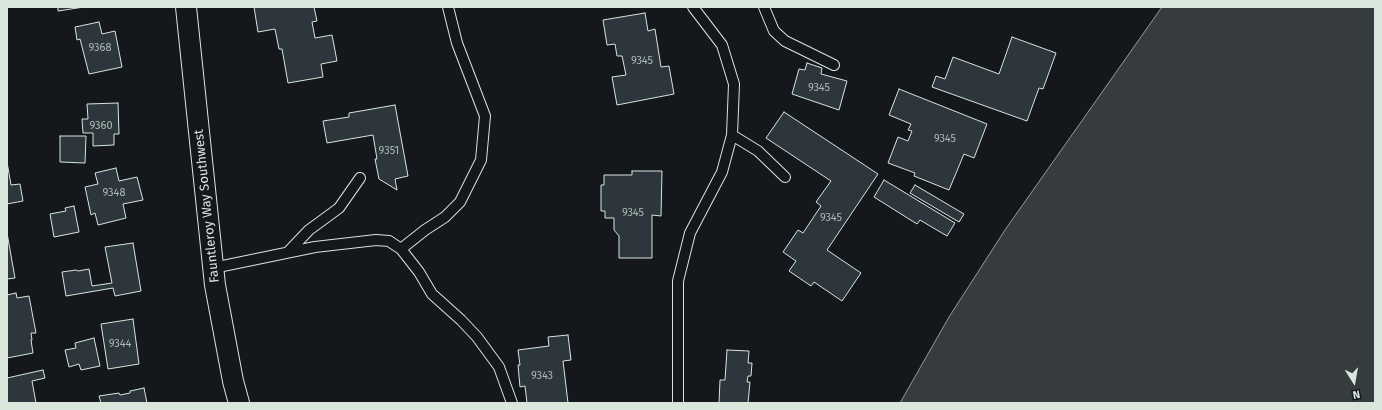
<!DOCTYPE html>
<style>
body{margin:0}
#map{position:relative;width:1382px;height:410px;overflow:hidden;background:#14181c;font-family:"Fira Sans",sans-serif}
canvas{display:block}
.frame{position:absolute;inset:0;border:8px solid #d8e6dc;pointer-events:none}
.north{position:absolute;left:1334px;top:362px;width:40px;height:40px;-webkit-text-stroke:3px #14181c;paint-order:stroke;rotate:169deg;font-size:11px;font-weight:700;line-height:16px;text-align:center;color:#d8e6dc}
.north::after{content:'';display:block;margin:auto;width:14px;height:18px;background:#d8e6dc;clip-path:polygon(50% 0,100% 100%,50% 72%,0 100%)}
</style>
<div id="map">
<canvas width="1382" height="410"></canvas>
<div class="frame"></div>
<div class="north">N</div>
</div>
<script>
const ctx = document.querySelector('canvas').getContext('2d');
ctx.lineJoin = 'round';
function paint(path, color) {
  ctx.fillStyle = color;
  ctx.fill(path, 'evenodd');
}
function toPath(rows) {
  const path = new Path2D();
  for (const r of rows) {
    path.moveTo(r[0], r[1]);
    for (let i = 2; i < r.length; i += 2) path.lineTo(r[i], r[i + 1]);
  }
  return path;
}
function strokePath(path, color, width, dash) {
  ctx.strokeStyle = color;
  ctx.lineWidth = width;
  ctx.lineCap = dash ? 'butt' : 'round';
  ctx.setLineDash(dash || []);
  ctx.stroke(path);
}
function write(font, color, halo, rows, align = 'center') {
  ctx.font = font + ' "Fira Sans",sans-serif';
  ctx.lineWidth = 3;
  ctx.setLineDash([]);
  ctx.textBaseline = 'middle';
  ctx.strokeStyle = halo;
  ctx.fillStyle = color;
  for (const [text, x, y, turn = 0] of rows) {
    ctx.save();
    ctx.translate(x, y);
    ctx.rotate((+turn || 0) * Math.PI / 180);
    ctx.textAlign = isNaN(turn) ? turn : align;
    if (halo) ctx.strokeText(text, 0, 0);
    ctx.fillText(text, 0, 0);
    ctx.restore();
  }
}
const water = toPath([
 [1162,7,1375,7,1375,403,900,403,949,317,1005,230,1162,7]
]);
paint(water, '#363b3e');
strokePath(water, '#939e99', 1);
const building = toPath([
 [58,7,84,7,58,11,58,7],
 [254,7,314,7,317,21,312,22,315,38,332,35,337,61,321,64,323,77,288,83,282,49,279,49,275,29,258,32,254,7],
 [645,13,648,31,655,29,661,67,669,66,674,94,617,105,612,77,626,75,622,56,617,56,615,44,607,45,603,20,645,13],
 [99,22,102,34,115,31,122,67,89,74,80,39,77,40,75,27,99,22],
 [1012,37,1056,53,1043,89,1039,88,1027,121,932,87,936,76,945,79,953,57,999,74,1012,37],
 [807,63,822,68,821,74,847,81,839,110,792,94,799,69,805,70,807,63],
 [899,89,987,124,974,158,964,154,949,190,914,176,915,173,888,163,898,137,908,141,912,131,908,130,911,124,889,115,899,89],
 [118,103,119,134,114,134,114,145,93,146,93,133,83,133,82,119,88,119,87,104,118,103],
 [395,105,408,176,395,179,397,190,379,179,375,159,377,159,373,135,327,143,323,121,349,117,349,113,395,105],
 [784,112,878,174,827,250,861,273,842,301,814,282,811,286,789,271,796,261,783,252,798,230,803,233,821,206,816,202,831,181,766,138,784,112],
 [60,136,86,136,85,163,60,162,60,136],
 [7,162,11,185,20,184,23,201,7,204,7,162],
 [116,168,119,181,137,177,143,200,123,204,126,218,98,225,95,213,91,215,85,187,98,184,95,173,116,168],
 [632,171,662,171,661,216,652,215,652,258,619,258,619,236,614,230,614,218,605,218,605,211,601,211,601,185,604,185,604,175,632,175,632,171],
 [884,180,955,223,947,236,920,220,917,224,874,197,884,180],
 [915,185,964,214,959,222,910,193,915,185],
 [74,206,79,232,54,237,50,214,66,211,65,208,74,206],
 [7,233,15,278,7,279,7,233],
 [133,243,141,291,115,296,113,288,66,296,62,272,76,270,78,271,89,269,92,286,112,283,105,247,133,243],
 [16,293,17,298,29,296,36,333,31,333,32,340,31,340,33,353,7,358,7,295,16,293],
 [133,319,139,364,108,369,101,324,133,319],
 [568,335,571,360,563,361,568,403,527,403,525,386,520,387,518,365,520,365,518,350,549,346,548,337,568,335],
 [94,338,100,366,81,370,79,364,69,367,65,350,76,348,75,343,94,338],
 [727,350,749,351,748,363,752,363,751,376,748,376,747,382,750,382,748,403,719,403,720,380,725,380,727,350],
 [43,370,45,378,32,381,36,403,7,403,7,378,43,370],
 [144,388,147,403,101,403,99,396,119,393,120,395,130,393,130,391,144,388]
]);
paint(building, '#2c363c');
strokePath(building, '#d8e6dc', 1);
const service = toPath([
 [764,7,774,31,785,41,834,65],
 [732,135,758,151,785,177],
 [401,249,425,230,445,217,460,202,481,160,485,116,457,43,448,7],
 [289,251,309,230,339,208,360,178],
 [213,268,315,247,376,240,389,241,401,249,419,272,432,294,461,320,477,337,499,367,512,403],
 [678,403,678,281,690,233,722,172,732,135,734,84,722,45,693,7]
]);
const minor = toPath([
 [186,7,215,285,233,381,239,403]
]);
strokePath(service, '#d8e6dc', 12);
strokePath(minor, '#d8e6dc', 22);
strokePath(service, '#14181c', 10);
strokePath(minor, '#14181c', 20);
write('11px', '#adbab4', null, [
 ["9368",100,48],
 ["9345",642,61],
 ["9345",819,88],
 ["9360",101,126],
 ["9345",945,139],
 ["9351",389,151],
 ["9348",114,193],
 ["9345",633,213],
 ["9345",831,218],
 ["9344",120,344],
 ["9343",542,376]
]);
write('13px', '#d8e6dc', '#14181c', [
 ["Fauntleroy Way Southwest",207,206,-96]
]);
</script>
